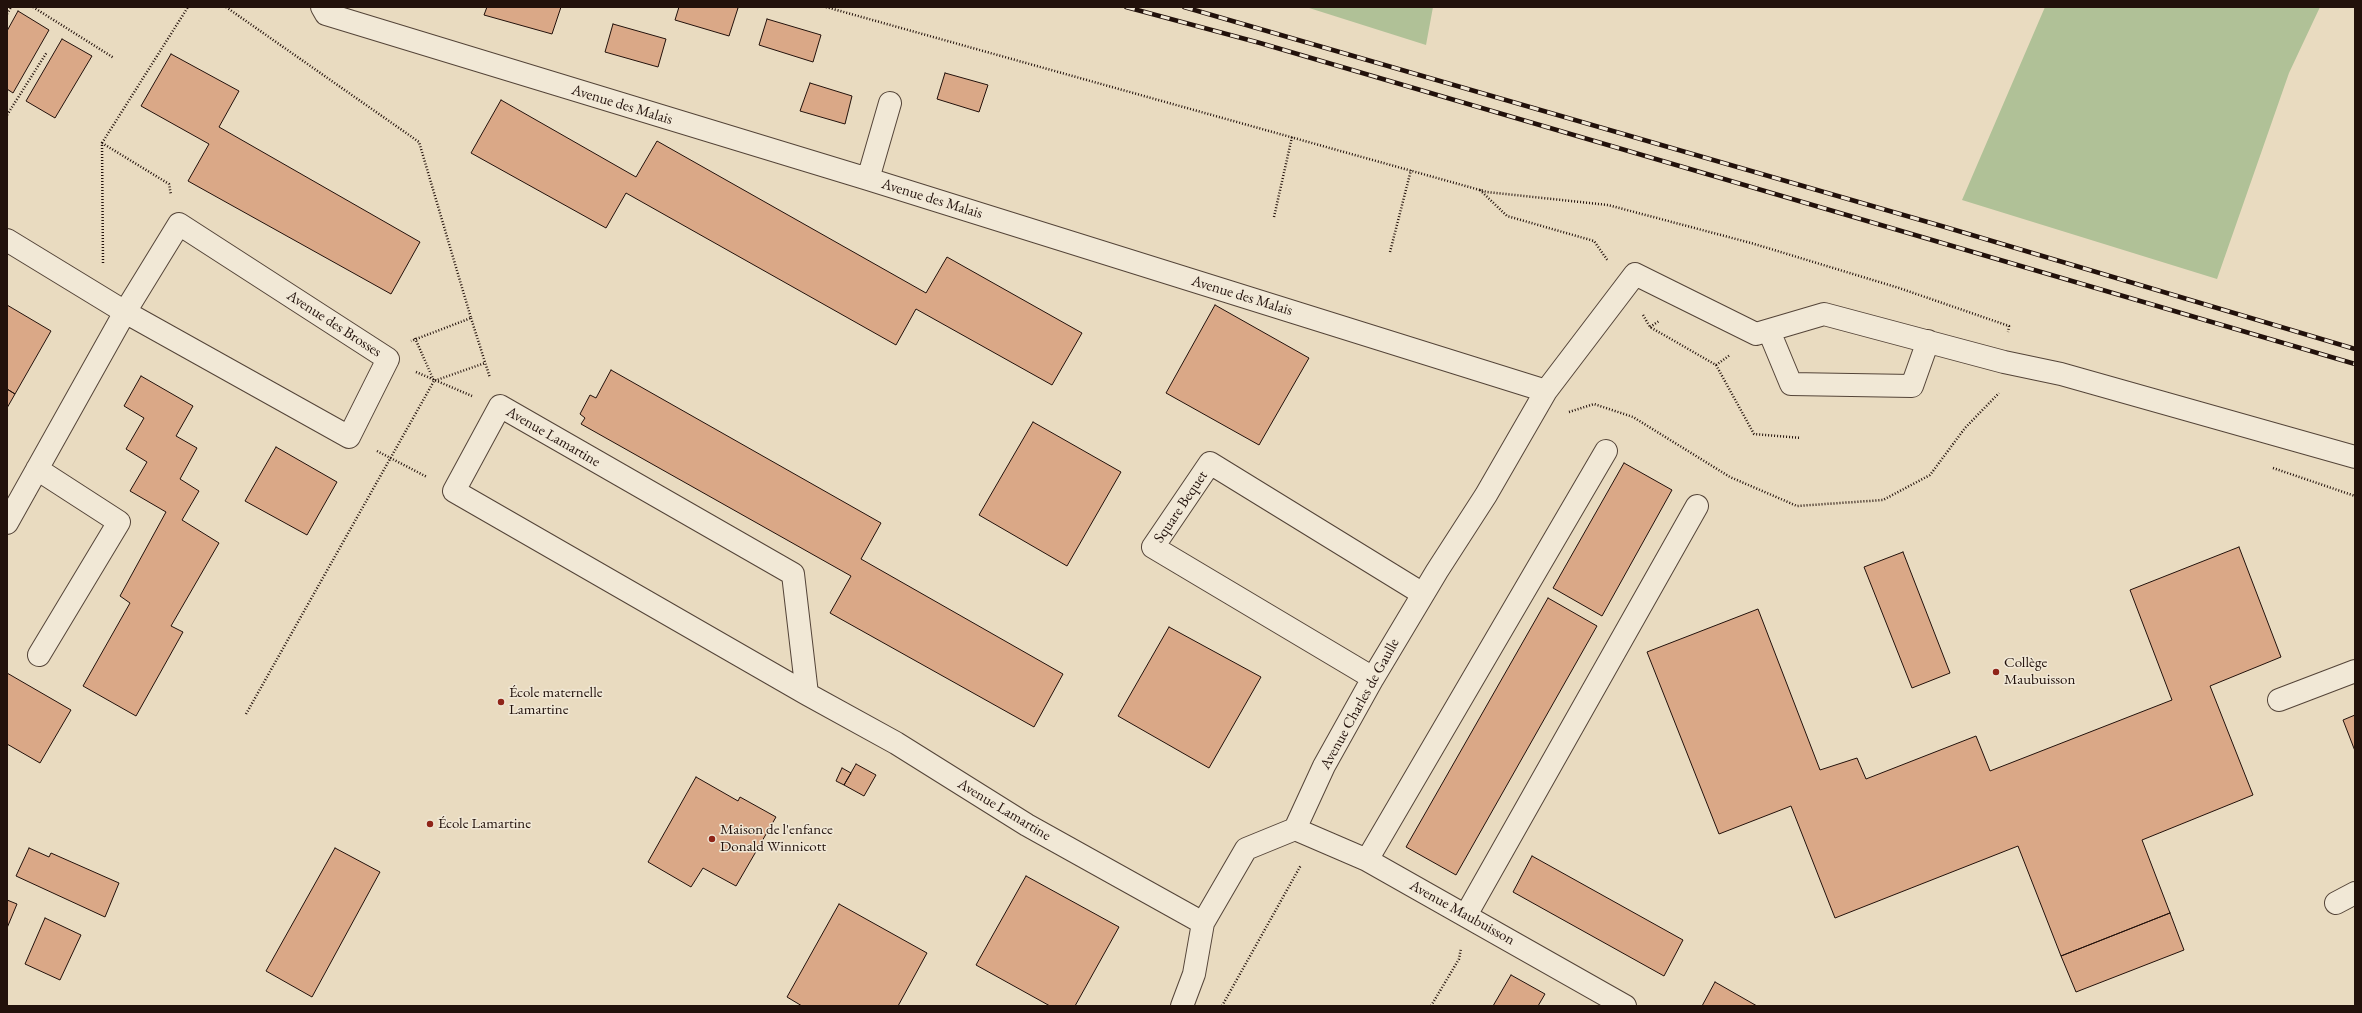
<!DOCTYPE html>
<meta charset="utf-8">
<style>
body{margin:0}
#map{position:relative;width:2362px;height:1013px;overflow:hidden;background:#e9dbc0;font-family:"EB Garamond",serif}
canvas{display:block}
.frame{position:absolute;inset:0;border:8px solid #22110b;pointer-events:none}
</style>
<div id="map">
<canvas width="2362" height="1013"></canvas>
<div class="frame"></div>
</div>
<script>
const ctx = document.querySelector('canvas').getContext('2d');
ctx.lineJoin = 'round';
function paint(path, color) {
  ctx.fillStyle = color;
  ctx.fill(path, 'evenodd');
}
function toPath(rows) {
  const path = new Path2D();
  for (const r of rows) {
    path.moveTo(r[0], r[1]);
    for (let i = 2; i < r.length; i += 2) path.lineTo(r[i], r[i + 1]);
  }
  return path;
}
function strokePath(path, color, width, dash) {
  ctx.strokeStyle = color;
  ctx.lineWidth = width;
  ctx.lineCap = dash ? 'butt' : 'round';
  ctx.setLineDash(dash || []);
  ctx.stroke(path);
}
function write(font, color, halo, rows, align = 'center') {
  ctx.font = font + ' "EB Garamond",serif';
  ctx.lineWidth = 3;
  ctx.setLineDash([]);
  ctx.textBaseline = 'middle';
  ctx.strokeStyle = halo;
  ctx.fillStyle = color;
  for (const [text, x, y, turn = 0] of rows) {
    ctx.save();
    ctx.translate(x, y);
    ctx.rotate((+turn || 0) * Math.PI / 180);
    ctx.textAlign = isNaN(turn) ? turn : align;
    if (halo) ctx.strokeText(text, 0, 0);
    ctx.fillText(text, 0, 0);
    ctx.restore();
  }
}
paint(toPath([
 [1306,7,1433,7,1426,45],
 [2045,7,2320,7,2289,73,2217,279,1962,200]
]), '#b0c197');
const building = toPath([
 [487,7,561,7,552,34,484,15,487,7],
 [679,7,735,7,738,8,729,36,675,20,679,7],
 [18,11,49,30,13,93,7,89,7,31,18,11],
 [767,19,821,35,813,62,759,45,767,19],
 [613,24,666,39,658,67,605,52,613,24],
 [62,39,92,56,55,118,26,101,62,39],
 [171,54,239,91,219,127,420,242,391,294,188,181,209,144,141,106,171,54],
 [945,73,988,85,979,112,937,99,945,73],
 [810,83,852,96,845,124,800,111,810,83],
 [501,100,636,177,657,141,926,293,947,257,1082,333,1052,385,916,309,896,345,626,193,606,228,471,153,501,100],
 [7,305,51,331,15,394,7,389,7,305],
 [1215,305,1309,358,1259,445,1166,393,1215,305],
 [611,370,881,523,861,559,1063,674,1034,727,830,613,851,576,581,424,585,418,580,414,590,395,596,398,611,370],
 [141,376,193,406,176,436,197,448,180,479,199,491,182,520,219,543,171,626,183,632,136,716,83,686,130,603,120,596,166,512,130,491,147,462,126,449,144,418,124,406,141,376],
 [7,389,15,394,7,408,7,389],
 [1033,422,1121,472,1067,566,979,515,1033,422],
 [276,447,337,482,307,535,245,501,276,447],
 [1624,463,1672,490,1602,616,1553,588,1624,463],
 [2239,547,2281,657,2210,686,2253,795,2142,840,2170,913,2061,956,2018,846,1835,918,1791,806,1719,834,1647,652,1758,609,1820,770,1857,758,1866,779,1976,736,1990,771,2172,700,2130,590,2239,547],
 [1903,552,1950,673,1912,688,1864,567,1903,552],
 [1548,598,1597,626,1456,875,1406,847,1548,598],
 [1169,627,1261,677,1209,768,1118,716,1169,627],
 [7,673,71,710,40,763,7,744,7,673],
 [2355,715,2355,751,2343,720,2355,715],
 [856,764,876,775,864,796,844,785,856,764],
 [842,768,851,773,844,785,836,781,842,768],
 [696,777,738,801,740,797,776,817,736,886,703,868,691,887,648,862,696,777],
 [29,848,49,857,51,853,119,883,105,917,16,876,29,848],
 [335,848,380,872,312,997,266,971,335,848],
 [1532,856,1683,940,1664,976,1513,892,1532,856],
 [1026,876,1119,927,1075,1006,1050,1006,976,965,1026,876],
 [7,900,17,904,7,928,7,900],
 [839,904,927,953,898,1006,802,1006,787,997,839,904],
 [2170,913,2184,950,2076,992,2061,956,2170,913],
 [45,918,81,935,60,980,25,964,45,918],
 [1511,975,1545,994,1538,1006,1493,1006,1511,975],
 [1715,982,1757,1006,1702,1006,1715,982]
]);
paint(building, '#daa887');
strokePath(building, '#22110b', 1);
const minor = toPath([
 [322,7,326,14,868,179,1546,391],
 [868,179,890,103],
 [7,240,125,312,349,437,388,359,179,224,125,312,7,523],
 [1769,331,1791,384,1912,386,1928,341],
 [37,469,119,522,39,655],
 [1373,678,1153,547,1210,463,1423,594],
 [807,694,793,574,500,406,454,491,807,694,896,743,1027,825,1203,923],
 [2279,700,2355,671],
 [1295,829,1367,860,1625,1006],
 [1367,860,1606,451],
 [2336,903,2355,893],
 [1466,915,1697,506],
 [1182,1006,1194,974,1203,923,1246,849,1295,829,1324,766,1373,678,1437,571,1486,495,1546,391,1635,274,1756,334,1824,314,2004,362,2061,374,2355,457]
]);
strokePath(minor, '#544438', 24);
strokePath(toPath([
 [33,7,114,58],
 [226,7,419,142,471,318,411,341],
 [826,7,1487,192,1608,205,1751,243,1899,288,2009,326,2008,332],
 [7,14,11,7],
 [7,115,47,52],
 [102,143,169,184,171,195],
 [1480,190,1507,216,1594,241,1608,261],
 [1274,217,1292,137],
 [1390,252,1411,170],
 [103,263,102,143,188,7],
 [1643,315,1650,327,1716,365,1754,434,1801,438],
 [471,318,490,378],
 [1650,327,1659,321],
 [415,338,434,381,485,363],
 [1716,365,1730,355],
 [416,372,472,396],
 [1569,412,1594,404,1633,417,1730,477,1797,506,1883,500,1930,475,1965,428,1999,393],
 [377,451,427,477],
 [2273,468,2355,496],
 [246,714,434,381],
 [1222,1006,1301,865],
 [1431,1006,1459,959,1461,948]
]), '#22110b', 2.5, [1, 2]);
strokePath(minor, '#f1e8d6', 22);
const rail = toPath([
 [1126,7,1260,43,2355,364],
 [1184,7,1945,227,2355,349]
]);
strokePath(rail, '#22110b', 4.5);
strokePath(rail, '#f1e8d6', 3, [9]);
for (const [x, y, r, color] of [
 [1996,672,4,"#8f2418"],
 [501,702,4,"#8f2418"],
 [430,824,4,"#8f2418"],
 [712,839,4,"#8f2418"]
]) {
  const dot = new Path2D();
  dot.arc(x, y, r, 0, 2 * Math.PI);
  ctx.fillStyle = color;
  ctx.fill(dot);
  strokePath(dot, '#f1e8d6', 1.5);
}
write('15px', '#22110b', '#f1e8d6', [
 ["Avenue des Malais",622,105,17],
 ["Avenue des Malais",932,199,17],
 ["Avenue des Malais",1242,296,17],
 ["Avenue des Brosses",334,324,33],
 ["Avenue Lamartine",553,437,30],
 ["Square Bequet",1181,507,-56],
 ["Avenue Charles de Gaulle",1360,704,-61],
 ["Avenue Lamartine",1004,810,31],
 ["Avenue Maubuisson",1462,913,29]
]);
write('15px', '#22110b', '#f1e8d6', [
 ["Collège",2004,663],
 ["Maubuisson",2004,680],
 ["École maternelle",509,693],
 ["Lamartine",509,710],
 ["École Lamartine",438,824],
 ["Maison de l'enfance",720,830],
 ["Donald Winnicott",720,847]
], 'left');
</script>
